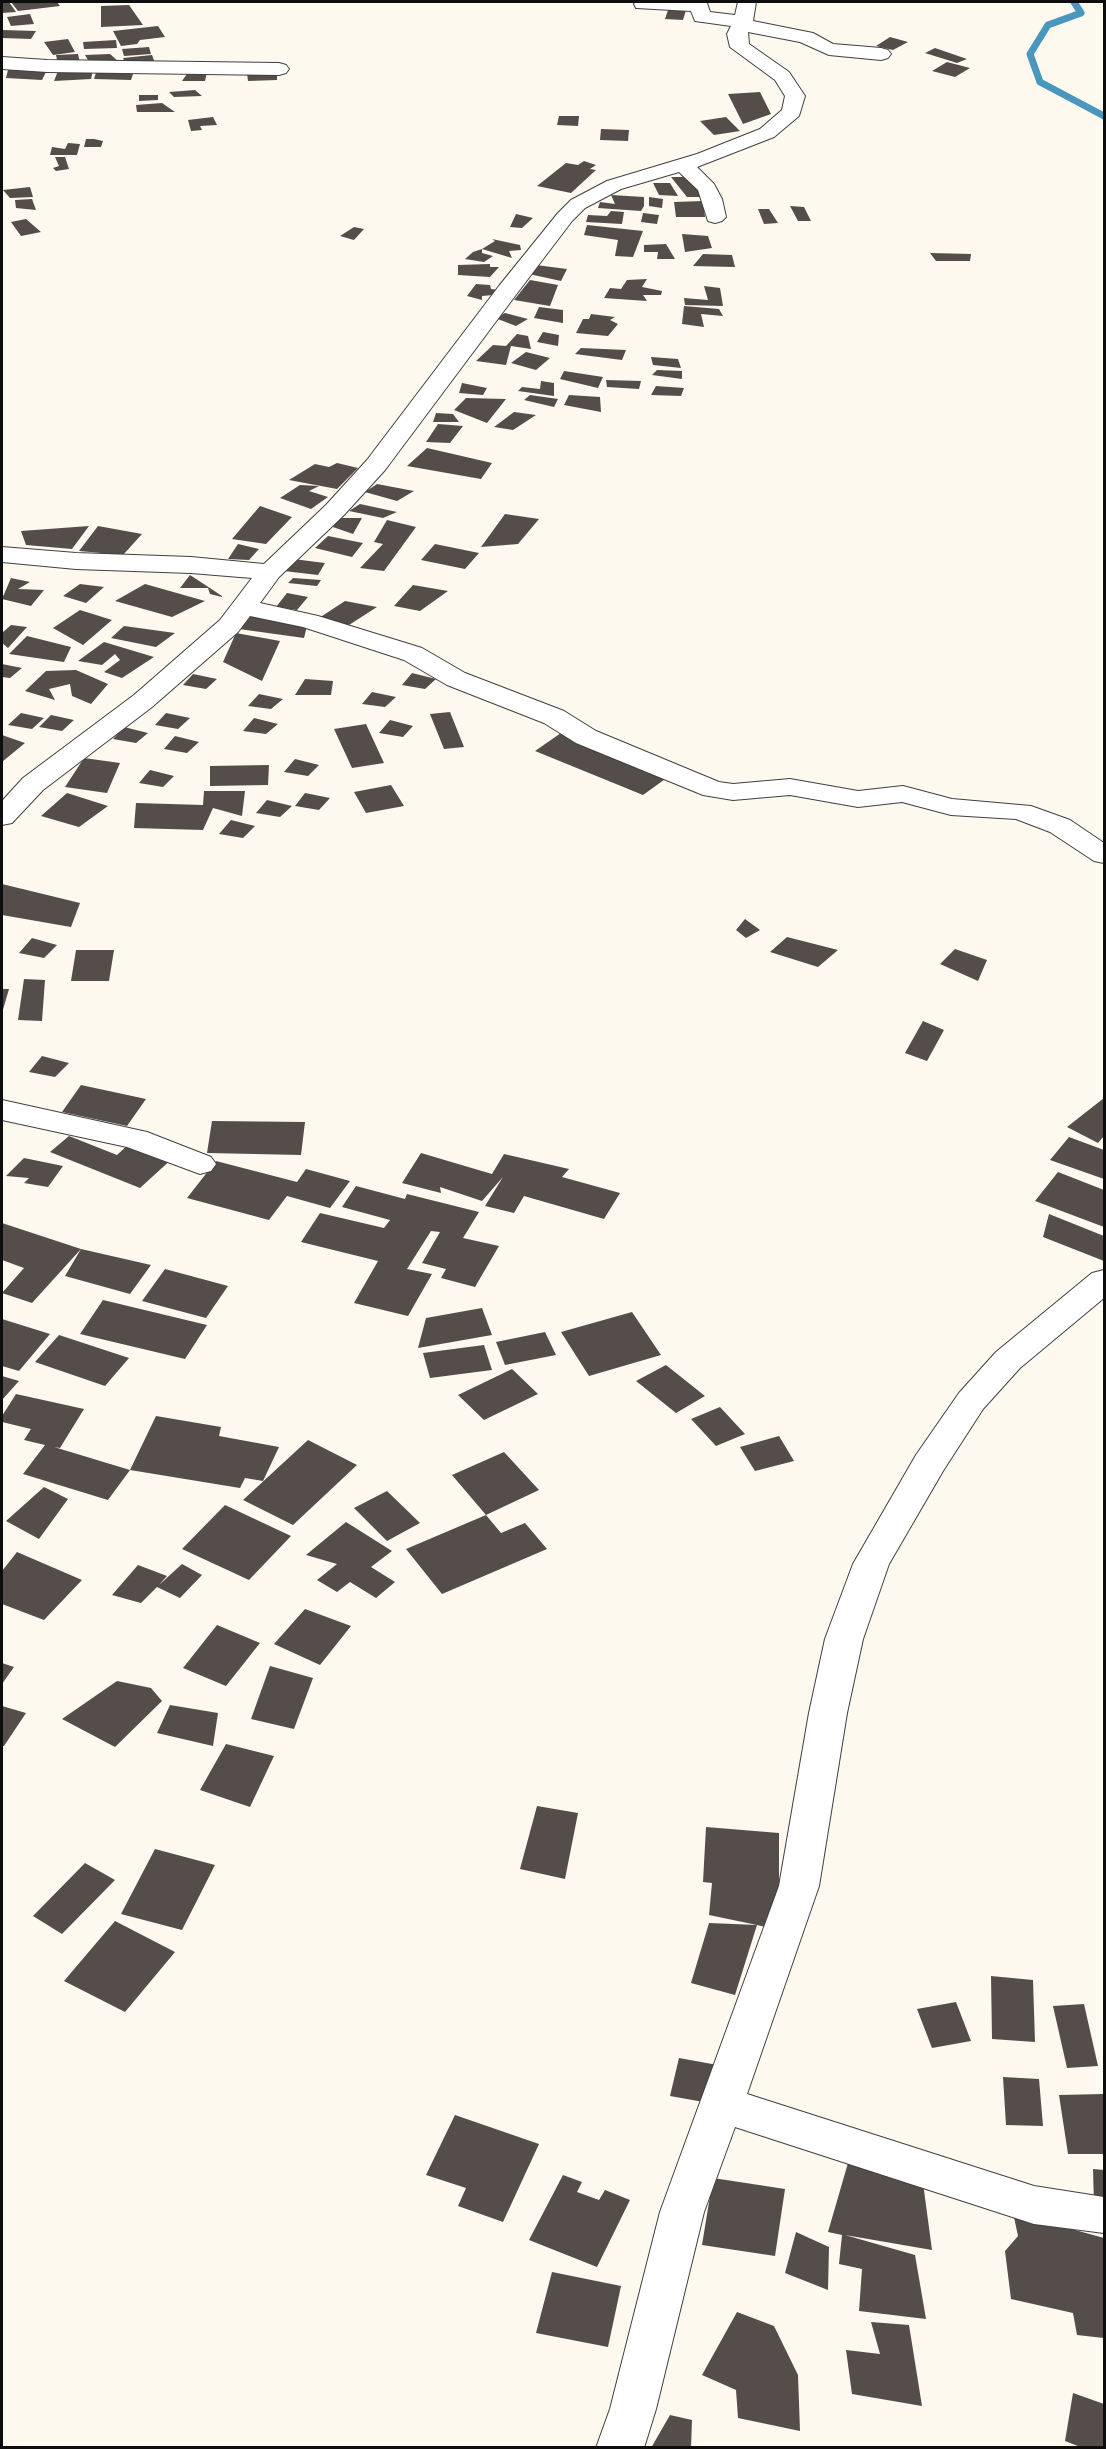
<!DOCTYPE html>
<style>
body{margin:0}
#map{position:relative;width:1106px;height:2449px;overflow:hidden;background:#fdf9ef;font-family:"PT Serif",serif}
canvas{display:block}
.frame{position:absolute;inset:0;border:3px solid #0d0d0d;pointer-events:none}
</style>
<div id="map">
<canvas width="1106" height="2449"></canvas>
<div class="frame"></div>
</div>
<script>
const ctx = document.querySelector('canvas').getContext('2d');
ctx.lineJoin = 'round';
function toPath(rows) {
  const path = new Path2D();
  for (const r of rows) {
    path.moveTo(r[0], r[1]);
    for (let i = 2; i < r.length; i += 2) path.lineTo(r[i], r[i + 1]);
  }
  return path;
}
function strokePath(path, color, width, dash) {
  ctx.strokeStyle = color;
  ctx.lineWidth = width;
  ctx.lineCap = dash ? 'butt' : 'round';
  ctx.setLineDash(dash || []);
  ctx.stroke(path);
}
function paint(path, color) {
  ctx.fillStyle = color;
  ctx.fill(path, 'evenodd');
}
strokePath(toPath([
 [1074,2,1081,13,1048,25,1030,54,1040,82,1104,116]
]), '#4997bc', 7);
paint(toPath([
 [2,2,9,2,16,12,2,13],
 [11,2,57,2,60,6,18,11],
 [129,5,143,25,101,27,101,6],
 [668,10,686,10,683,20,665,19],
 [30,14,34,24,11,26,7,17],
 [158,26,165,37,140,40,137,44,121,46,113,31],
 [2,30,36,31,31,39,2,38],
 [890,37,908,42,893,50,876,46],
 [68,39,75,52,53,55,44,42],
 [116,40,117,48,84,49,83,42],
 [149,47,151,54,124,56,122,49],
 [935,48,967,59,957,63,925,53],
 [78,54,80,63,58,64,56,55],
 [110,54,119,62,91,65,85,55],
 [152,55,156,66,126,65,123,58],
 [947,62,970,68,955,77,932,71],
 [97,69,118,69,115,73,133,74,131,80,94,79],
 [8,70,46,72,42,80,6,78],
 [93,70,91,79,54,81,58,71],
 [189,71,207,72,205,81,182,81],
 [277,72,277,80,248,81,247,73],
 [195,90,202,96,174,97,169,92],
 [760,92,771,114,743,124,728,94],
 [139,95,158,95,158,100,139,101],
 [162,103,175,112,137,112,136,105],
 [559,116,579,116,578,126,557,125],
 [213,117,217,125,200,126,202,130,191,131,188,120],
 [726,117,740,131,714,135,700,121],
 [601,129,629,130,628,141,600,140],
 [86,139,94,139,103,141,101,147,84,147],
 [68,143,80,144,77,155,50,155,52,147,65,149],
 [55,157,65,157,69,169,56,171,53,168,59,166],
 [584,161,596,165,590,169,596,170,571,193,537,186,566,163,578,165],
 [671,177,689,177,702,197,687,197],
 [653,183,670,183,678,196,659,195],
 [30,187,33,197,10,198,3,190],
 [611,195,644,197,644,206,641,211,598,208,600,202,615,204],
 [649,197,663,199,662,208,649,206],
 [32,199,36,210,16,208,15,200],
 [703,201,705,217,676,217,674,202],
 [790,206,804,207,811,221,798,221],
 [758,209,769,209,778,223,764,224],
 [611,211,624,212,622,224,586,222,588,215,607,216],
 [643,213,659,215,657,224,641,222],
 [516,214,533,218,522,228,510,227],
 [26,219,41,232,21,236,11,222],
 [587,225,643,231,633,257,615,256,618,240,584,235],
 [354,227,364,229,354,240,340,236],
 [682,234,708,236,712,248,685,252],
 [492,239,520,245,521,250,509,251,512,258,482,249,495,241],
 [666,244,675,259,657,259,658,252,644,252,644,245],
 [482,249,482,253,493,256,484,262,465,259,473,252],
 [930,253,971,254,970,261,936,261],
 [703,254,732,255,735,267,693,266],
 [490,264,490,267,499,267,490,277,458,275,458,265],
 [536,265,567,269,561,281,529,274],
 [647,279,642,287,662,291,661,295,643,295,647,301,604,298,610,288,621,289,627,280],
 [530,280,558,285,550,306,514,300],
 [476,284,490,285,491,289,500,290,493,295,482,296,482,300,467,296],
 [704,286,720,288,723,306,685,305,684,298,708,300],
 [684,306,719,309,723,316,701,314,704,327,682,324],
 [539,307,563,310,563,323,534,318],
 [505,313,528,319,516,326,495,318],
 [591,314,615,317,610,320,618,324,608,336,576,333,583,319,589,319],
 [543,332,559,335,558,346,537,342],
 [517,334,528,336,531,349,511,346,506,365,476,361,493,345,506,346],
 [581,348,626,350,622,360,575,354],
 [526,352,550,358,536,370,511,363],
 [651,357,678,359,681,368,653,365],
 [657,370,682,371,682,379,652,375],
 [564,371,603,377,598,388,560,379],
 [606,380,641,381,639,389,607,387],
 [541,381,554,383,554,396,518,391,522,387,540,389],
 [462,383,487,388,483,395,459,393],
 [656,386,684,388,681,396,651,395],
 [530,395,558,399,554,407,524,400],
 [569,395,600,397,601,412,564,405],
 [466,398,506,399,487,423,454,410],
 [514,412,536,415,513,430,494,427],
 [436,413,453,414,459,422,433,422],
 [438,424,463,426,450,443,426,442],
 [427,448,492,463,481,479,407,466],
 [337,463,358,468,337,489,289,480,315,464,329,467],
 [377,484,414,491,397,501,365,492],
 [300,485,319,486,309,491,328,497,311,509,280,498],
 [360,504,397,512,383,518,349,511],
 [260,506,292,517,266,544,232,539],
 [505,514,539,519,518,544,481,547],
 [338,518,362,518,353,534,330,526],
 [387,520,416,527,384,571,360,568,383,544,374,542],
 [89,526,72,549,26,545,21,531],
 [98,526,142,534,123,555,79,551],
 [328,536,363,543,352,557,315,548],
 [238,544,259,549,249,560,228,559],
 [435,544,479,553,465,569,421,560],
 [293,559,325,563,318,575,284,571],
 [190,575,222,596,222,597,210,594,208,588,180,588],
 [11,578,30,582,18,589,44,590,31,606,2,599],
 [293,578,321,580,317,586,288,583],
 [80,584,104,587,86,603,63,596],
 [145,584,205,601,172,617,115,601],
 [413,585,448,591,420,611,394,606],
 [287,593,308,597,297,610,276,607],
 [345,601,377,607,349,625,319,618],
 [80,610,112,620,83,645,53,628],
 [254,613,307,626,304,638,239,629],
 [11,625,27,627,8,648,2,643,2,633],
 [124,626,175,633,156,647,111,638],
 [236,633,280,641,262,681,223,662],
 [27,636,71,647,64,662,9,654],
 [104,642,154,657,122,678,104,672,120,660,115,654,102,665,78,661],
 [2,664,22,668,10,678,2,677],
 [76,670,108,684,91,704,72,696,70,684,49,689,55,700,25,691,46,671],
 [412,673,436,679,425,689,402,685],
 [193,674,217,679,206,689,183,685],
 [305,679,333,681,331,695,295,695],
 [372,692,396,697,385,707,362,704],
 [259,694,283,699,271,709,248,706],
 [450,712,464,747,444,749,430,714],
 [21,713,44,718,32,729,8,725],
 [166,713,190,718,178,729,155,725],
 [51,715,74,720,62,731,39,727],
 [254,718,278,724,266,734,243,731],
 [390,720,413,726,403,737,379,733],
 [366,724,384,763,352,768,334,729],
 [124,727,148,733,136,743,113,739],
 [561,733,668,777,643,795,535,751],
 [2,735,25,743,2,762],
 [175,736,199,742,187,753,164,749],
 [84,758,120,763,107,793,65,787],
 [295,759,319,765,308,776,284,772],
 [269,765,268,785,210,786,210,766],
 [150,770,174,776,163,787,139,783],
 [391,785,404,806,366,813,354,792],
 [204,791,245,791,242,816,213,808,203,830,134,828,136,803,203,805],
 [67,793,108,806,79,827,41,816],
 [305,793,330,798,319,810,295,806],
 [267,800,292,806,280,817,256,813],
 [231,820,255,826,243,838,219,834],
 [2,884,80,903,71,927,2,915],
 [745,919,760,930,746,938,736,930],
 [787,937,838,950,818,967,770,952],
 [32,938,57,945,44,958,19,953],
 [955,949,987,960,978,981,940,964],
 [76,950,114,950,109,981,71,981],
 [24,979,45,980,42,1021,18,1020],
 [2,989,9,989,2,1013],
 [923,1021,944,1030,927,1061,905,1053],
 [42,1056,69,1063,55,1077,29,1072],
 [81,1085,146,1099,127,1126,62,1112],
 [1104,1098,1104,1136,1098,1143,1067,1127],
 [212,1121,305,1122,301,1155,207,1153],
 [69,1136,117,1155,132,1141,174,1157,140,1188,50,1152],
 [1069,1137,1104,1150,1104,1179,1050,1160],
 [421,1153,492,1174,504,1154,569,1169,562,1177,620,1193,604,1219,524,1196,514,1213,485,1206,503,1177,482,1201,440,1187,441,1193,402,1183],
 [24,1158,63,1166,48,1187,24,1183,29,1178,6,1176],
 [216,1161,297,1182,306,1169,350,1181,330,1208,287,1196,269,1220,187,1198],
 [1058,1172,1104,1190,1104,1227,1035,1201],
 [356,1186,405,1199,407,1194,479,1212,463,1238,499,1246,475,1287,441,1278,446,1269,422,1263,440,1232,431,1231,407,1269,432,1274,408,1316,354,1303,378,1261,301,1242,320,1213,384,1228,390,1220,342,1207],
 [1049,1214,1104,1236,1104,1261,1043,1237],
 [2,1223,81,1249,32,1303,2,1293,24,1268,2,1260],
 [81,1249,151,1265,130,1294,65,1276],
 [165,1269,228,1286,206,1318,142,1301],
 [103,1300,207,1325,185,1359,80,1334],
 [482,1308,492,1335,418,1348,426,1318],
 [632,1312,661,1355,589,1376,561,1332],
 [2,1319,50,1334,19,1371,2,1366],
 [545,1332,556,1355,505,1365,496,1342],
 [59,1335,129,1358,105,1386,35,1362],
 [484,1345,492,1370,430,1378,423,1353],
 [666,1365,705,1396,676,1413,636,1381],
 [512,1369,538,1394,484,1420,458,1395],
 [2,1376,19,1381,2,1400],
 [16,1394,84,1409,60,1448,54,1447,130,1470,108,1500,23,1474,45,1445,24,1440,31,1429,2,1422,2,1416],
 [720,1407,745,1434,716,1446,691,1419],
 [156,1416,221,1427,219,1436,279,1447,263,1481,245,1478,240,1488,130,1470],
 [779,1436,794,1461,755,1471,740,1447],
 [308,1440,357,1465,293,1525,243,1500],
 [504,1452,539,1490,486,1515,452,1475],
 [44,1487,68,1499,39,1539,6,1521],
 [387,1491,420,1523,387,1541,354,1508],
 [225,1505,291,1536,249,1580,182,1549],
 [486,1515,501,1533,525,1523,547,1549,442,1594,406,1549],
 [346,1522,392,1551,371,1567,395,1582,376,1598,350,1582,337,1592,317,1580,337,1564,306,1555],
 [17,1552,82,1580,44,1620,2,1604,2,1571],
 [182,1564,202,1575,180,1598,157,1587,141,1603,112,1595,138,1565,167,1576,159,1585],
 [305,1609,351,1626,320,1665,274,1644],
 [217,1625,260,1643,226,1686,183,1668],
 [2,1663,14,1667,2,1684],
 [270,1666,313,1678,294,1729,251,1719],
 [117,1681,151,1688,162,1701,115,1747,62,1719],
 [170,1705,218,1713,213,1746,157,1733],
 [2,1706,26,1713,4,1746,2,1746],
 [226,1744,274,1756,250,1807,200,1790],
 [537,1806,578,1813,565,1879,520,1869],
 [706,1827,779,1833,779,1889,770,1928,757,1925,735,1995,691,1983,709,1923,757,1925,709,1915,712,1883,703,1882],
 [155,1849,215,1865,182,1930,121,1914],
 [85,1863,115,1880,62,1934,33,1916],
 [115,1921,175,1952,125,2012,64,1981],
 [991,1976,1033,1980,1035,2042,992,2039],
 [956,2002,971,2041,932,2048,917,2009],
 [1084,2004,1098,2066,1067,2068,1053,2006],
 [679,2058,723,2066,715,2104,670,2096],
 [1003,2077,1039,2079,1043,2126,1006,2125],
 [1103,2094,1104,2154,1068,2154,1059,2095],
 [455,2115,539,2144,503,2222,458,2206,466,2188,426,2175],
 [848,2163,923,2183,932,2250,845,2235,915,2255,926,2319,859,2311,862,2269,839,2264,842,2235,828,2232],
 [1093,2169,1104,2170,1104,2206,1094,2205],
 [563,2175,582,2182,577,2192,599,2200,605,2190,630,2200,597,2267,529,2240],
 [713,2178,785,2189,775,2256,702,2245],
 [1012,2208,1046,2222,1104,2238,1104,2338,1077,2335,1073,2313,1011,2299,1005,2251,1018,2236],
 [796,2232,829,2247,828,2290,785,2273],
 [552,2272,621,2286,608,2347,536,2333],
 [737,2312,774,2326,798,2375,800,2431,738,2418,736,2390,702,2375],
 [871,2322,909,2325,922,2406,852,2394,846,2350,880,2354],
 [1073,2393,1104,2404,1104,2448,1083,2448,1065,2441],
 [670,2415,692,2420,691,2448,651,2448]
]), '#544d4a');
const street = toPath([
 [635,2,703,2,707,3,710,12,735,15,738,2,756,2,753,21,813,33,833,44,881,48,888,50,891,54,888,58,881,60,829,55,800,42,748,32,749,44,789,72,805,96,799,116,774,137,697,167,714,184,722,199,726,217,722,221,715,223,708,221,698,190,679,172,621,189,585,208,572,221,515,296,385,470,344,515,279,577,260,603,318,616,422,648,465,673,564,711,596,731,719,782,733,784,790,779,858,791,903,786,952,799,1031,806,1070,820,1104,843,1104,863,1094,861,1050,832,1016,819,951,815,902,802,858,807,790,795,733,800,703,795,576,743,544,723,447,685,404,660,303,627,250,616,238,632,152,707,43,790,12,823,2,825,2,801,23,778,134,695,220,620,252,578,191,573,76,569,2,562,2,547,76,553,191,557,264,564,326,505,367,460,499,286,558,213,571,200,607,181,697,154,760,129,782,110,785,96,775,80,730,47,727,34,731,26,695,21,691,11,636,8,634,4,635,2],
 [2,57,47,60,279,63,286,65,289,69,286,73,279,75,47,72,2,69,2,57],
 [2,1100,147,1132,211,1157,216,1164,211,1171,200,1174,127,1147,2,1120,2,1100],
 [1104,1270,1104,1298,1020,1368,983,1409,943,1471,889,1564,863,1639,847,1713,819,1886,747,2094,1034,2186,1104,2197,1104,2233,1034,2224,735,2127,704,2212,656,2409,644,2448,596,2448,610,2409,660,2212,779,1886,809,1713,825,1639,853,1564,916,1455,959,1393,996,1352,1092,1273,1104,1270]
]);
strokePath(street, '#404040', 2);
paint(street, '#fff');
</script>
